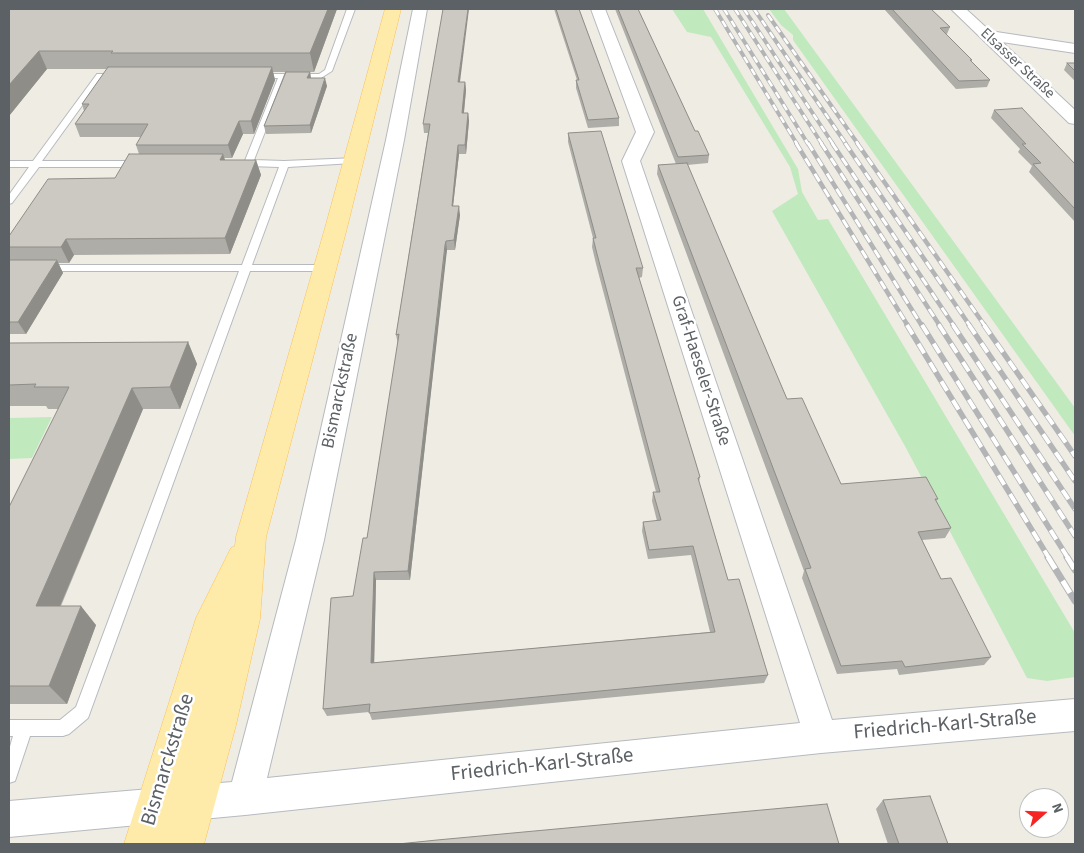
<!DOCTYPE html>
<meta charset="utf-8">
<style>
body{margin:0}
#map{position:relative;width:1084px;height:853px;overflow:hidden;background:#efece4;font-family:"Source Sans 3",sans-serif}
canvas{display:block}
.frame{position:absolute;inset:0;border:10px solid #5c6165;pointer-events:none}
.north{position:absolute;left:1019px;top:788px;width:50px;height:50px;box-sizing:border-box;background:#fff;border:1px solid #bec0c1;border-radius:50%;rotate:70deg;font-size:14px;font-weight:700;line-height:20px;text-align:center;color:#5c6165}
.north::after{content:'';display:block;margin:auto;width:18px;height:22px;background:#f62523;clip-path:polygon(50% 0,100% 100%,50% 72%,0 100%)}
</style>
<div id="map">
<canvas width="1084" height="853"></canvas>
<div class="frame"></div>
<div class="north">N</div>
</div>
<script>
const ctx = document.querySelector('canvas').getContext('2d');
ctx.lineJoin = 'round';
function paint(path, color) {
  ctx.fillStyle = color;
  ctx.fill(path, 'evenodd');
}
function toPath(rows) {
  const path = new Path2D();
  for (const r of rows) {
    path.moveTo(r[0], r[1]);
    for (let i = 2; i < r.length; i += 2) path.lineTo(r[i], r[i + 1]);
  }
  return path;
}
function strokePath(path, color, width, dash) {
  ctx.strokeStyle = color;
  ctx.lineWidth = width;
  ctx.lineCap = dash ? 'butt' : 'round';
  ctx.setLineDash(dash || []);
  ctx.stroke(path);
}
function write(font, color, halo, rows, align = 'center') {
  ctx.font = font + ' "Source Sans 3",sans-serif';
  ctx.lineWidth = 5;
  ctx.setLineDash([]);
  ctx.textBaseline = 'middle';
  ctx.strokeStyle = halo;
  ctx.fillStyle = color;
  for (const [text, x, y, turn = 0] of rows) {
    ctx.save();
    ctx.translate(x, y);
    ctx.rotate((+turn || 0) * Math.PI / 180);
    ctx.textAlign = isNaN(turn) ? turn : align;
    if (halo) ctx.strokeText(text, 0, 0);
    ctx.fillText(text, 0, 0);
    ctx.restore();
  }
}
paint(toPath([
 [672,9,703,9,798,169,802,192,818,220,828,219,1075,633,1075,677,1047,681,1027,678,906,448,772,211,798,194,790,167,711,37,687,32],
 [769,9,784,9,1075,408,1075,436,793,40,793,35,781,25],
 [52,417,32,458,9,459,9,418]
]), '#c1e9be');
const service = toPath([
 [347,9,355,9,332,71,321,78,286,78,254,160,284,161,356,158,357,160,353,163,288,167,252,265,325,265,330,268,325,271,250,271,88,718,69,734,63,736,30,736,15,781,9,783,9,750,13,736,9,736,9,720,60,720,76,707,239,271,45,271,40,268,45,265,242,265,279,167,249,166,244,163,278,78,258,78,254,76,258,74,319,74,325,70,347,9],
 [97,74,118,74,122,76,118,78,102,78,42,161,139,161,144,164,139,167,39,167,12,203,9,204,9,195,29,167,9,167,9,161,33,161,97,74]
]);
const minor = toPath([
 [413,9,427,9,404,140,324,540,267,778,800,723,622,161,636,132,591,9,605,9,654,132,640,161,832,720,1075,699,1075,731,821,753,245,815,9,837,9,801,232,782,296,540,386,140,413,9],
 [951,9,966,9,990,31,1075,44,1075,53,1002,42,1075,110,1075,124,1069,123,951,9]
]);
const primary = toPath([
 [385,9,401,9,347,228,266,537,260,619,236,725,204,844,164,844,209,687,164,844,124,844,196,618,231,548,235,546,236,537,325,228,385,9]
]);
strokePath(service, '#b6babf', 2);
strokePath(minor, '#b6babf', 2);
strokePath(primary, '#fbc051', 1);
paint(service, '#fff');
paint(minor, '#fff');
paint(primary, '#ffeba9');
const railFar3 = toPath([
 [715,9,797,144],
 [724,9,808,144],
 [735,9,822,144],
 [744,9,833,144],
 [754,9,846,144],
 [768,15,858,144]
]);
const railFar2 = toPath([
 [796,143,908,326],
 [808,143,922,326],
 [821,143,940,326],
 [832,143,954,326],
 [845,143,970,326],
 [857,143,985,326]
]);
const railFar1 = toPath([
 [907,325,1049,558],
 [922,325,1068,558],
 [939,325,1075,536],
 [953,325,1075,509],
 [969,325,1075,481],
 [984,325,1075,456]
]);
const rail = toPath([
 [1048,557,1075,601],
 [1067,557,1075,570]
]);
strokePath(railFar3, '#b3b4b5', 4);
strokePath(railFar2, '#b3b4b5', 4.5);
strokePath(railFar1, '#b3b4b5', 5.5);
strokePath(rail, '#b3b4b5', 7);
strokePath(railFar3, '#fff', 2.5, [7]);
strokePath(railFar2, '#fff', 3, [9]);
strokePath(railFar1, '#fff', 4, [11]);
strokePath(rail, '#fff', 5, [14]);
paint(toPath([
 [9,9,337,9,314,72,310,72,311,78,327,86,311,133,266,134,264,126,285,72,273,72,275,80,254,134,243,134,232,158,224,158,225,160,256,160,261,175,230,254,74,255,69,263,58,263,63,273,26,334,9,334,9,236,115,178,139,154,136,145,141,137,80,137,75,124,84,111,82,104,107,69,47,69,9,116],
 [554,9,579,9,619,118,619,126,588,128,576,88,576,80,577,80],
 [615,9,638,9,695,131,709,155,708,163,687,165,787,399,841,484,938,499,936,501,951,528,945,538,922,540,941,579,991,657,984,665,899,675,897,669,837,674,802,578,804,571,657,174,658,165,676,164],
 [885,9,931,9,950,27,947,34,946,34,972,60,971,61,990,80,987,87,956,89,885,10],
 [1067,63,1075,63,1075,81,1064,70],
 [460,82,465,82,466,90,464,113,468,113,469,121,466,154,459,154,453,206,460,215,455,250,447,250,446,255,410,580,376,580,374,663,710,632,691,555,648,559,642,531,643,522,657,521,652,501,653,492,656,492,596,264,592,247,593,238,568,142,568,133,643,268,642,277,639,278,700,477,699,482,728,580,768,675,764,683,372,720,369,712,327,716,323,709,353,596,367,538,398,344,396,335,428,133,424,133,423,124],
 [994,110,1075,164,1075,222,1029,172,1032,166,1018,152,1020,149,991,118],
 [188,342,197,364,180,409,143,409,61,606,96,625,67,704,9,704,9,507,59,409,48,409,46,406,9,406,9,343],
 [883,800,948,844,888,844,876,809]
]), '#afada8');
paint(toPath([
 [328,9,337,9,314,72,310,53],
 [468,9,469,9,459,90,458,82],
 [39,51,47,69,9,116,9,85],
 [272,67,275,80,254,134,251,121],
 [310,72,311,80,307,78],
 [325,78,327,86,311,133,310,125],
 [465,82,466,90,463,121,462,113],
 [468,113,469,121,466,154,465,145],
 [239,121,243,134,232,158,228,145],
 [458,145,459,154,452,215,452,206],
 [223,154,228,169,220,160],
 [256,160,261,175,230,254,225,238],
 [459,206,460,215,455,250,454,240],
 [66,239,74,255,69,263,61,247],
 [446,241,447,250,410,580,408,571],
 [57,260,63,273,26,334,18,322],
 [188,342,197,364,180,409,170,387],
 [132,388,143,409,52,625,36,606],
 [374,572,376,580,374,671,371,663],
 [81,606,96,625,67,704,49,686]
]), '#8f8d88');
const building = toPath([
 [9,9,328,9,310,53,111,53,113,51,39,51,9,85,9,9],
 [443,9,468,9,458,82,465,82,462,113,468,113,465,145,458,145,452,206,459,206,454,240,446,241,445,245,408,571,374,572,371,663,715,632,693,546,649,550,643,522,661,520,653,492,660,492,597,254,593,238,596,238,568,133,601,131,643,268,636,268,694,457,700,477,698,478,728,580,739,579,768,675,369,713,370,704,323,709,331,598,353,596,363,538,367,538,399,334,396,335,430,124,423,124,443,9],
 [556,9,579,9,619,118,588,120,576,80,579,80,556,9],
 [618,9,638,9,695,131,698,131,709,155,678,157,618,9],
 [892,9,931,9,950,27,940,28,972,60,970,60,990,80,959,81,892,9],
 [1067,63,1075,63,1075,71,1067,63],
 [108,67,272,67,251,121,239,121,228,145,136,145,148,124,75,124,89,104,82,104,108,67],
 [286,72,310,72,307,78,325,78,310,125,264,126,286,72],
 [1022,108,1075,164,1075,209,1033,164,1041,163,1022,144,1026,144,994,110,1022,108],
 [129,154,223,154,220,160,256,160,225,238,66,239,61,247,9,247,9,236,48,179,115,178,129,154],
 [687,163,787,399,802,398,841,484,926,477,938,499,935,499,951,528,918,532,941,579,951,578,991,657,905,667,902,661,841,666,805,569,811,568,658,165,687,163],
 [9,260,57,260,18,322,9,322,9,260],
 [188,342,170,387,132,388,36,606,81,606,49,686,9,686,9,507,69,387,34,387,36,384,9,385,9,343,188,342],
 [930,796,948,844,899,844,883,800,930,796],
 [827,804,839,844,398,844,437,840,827,804]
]);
paint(building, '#ccc9c3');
strokePath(building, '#8f8d88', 1);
write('15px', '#5c6165', '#fff', [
 ["Elsasser Straße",1017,64,43]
]);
write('18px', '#5c6165', '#fff', [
 ["Graf-Haeseler-Straße",700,371,72],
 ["Bismarckstraße",341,391,-78]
]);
write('21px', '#5c6165', '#fff', [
 ["Friedrich-Karl-Straße",945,726,-5],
 ["Bismarckstraße",169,760,-73],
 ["Friedrich-Karl-Straße",542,766,-6]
]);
</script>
